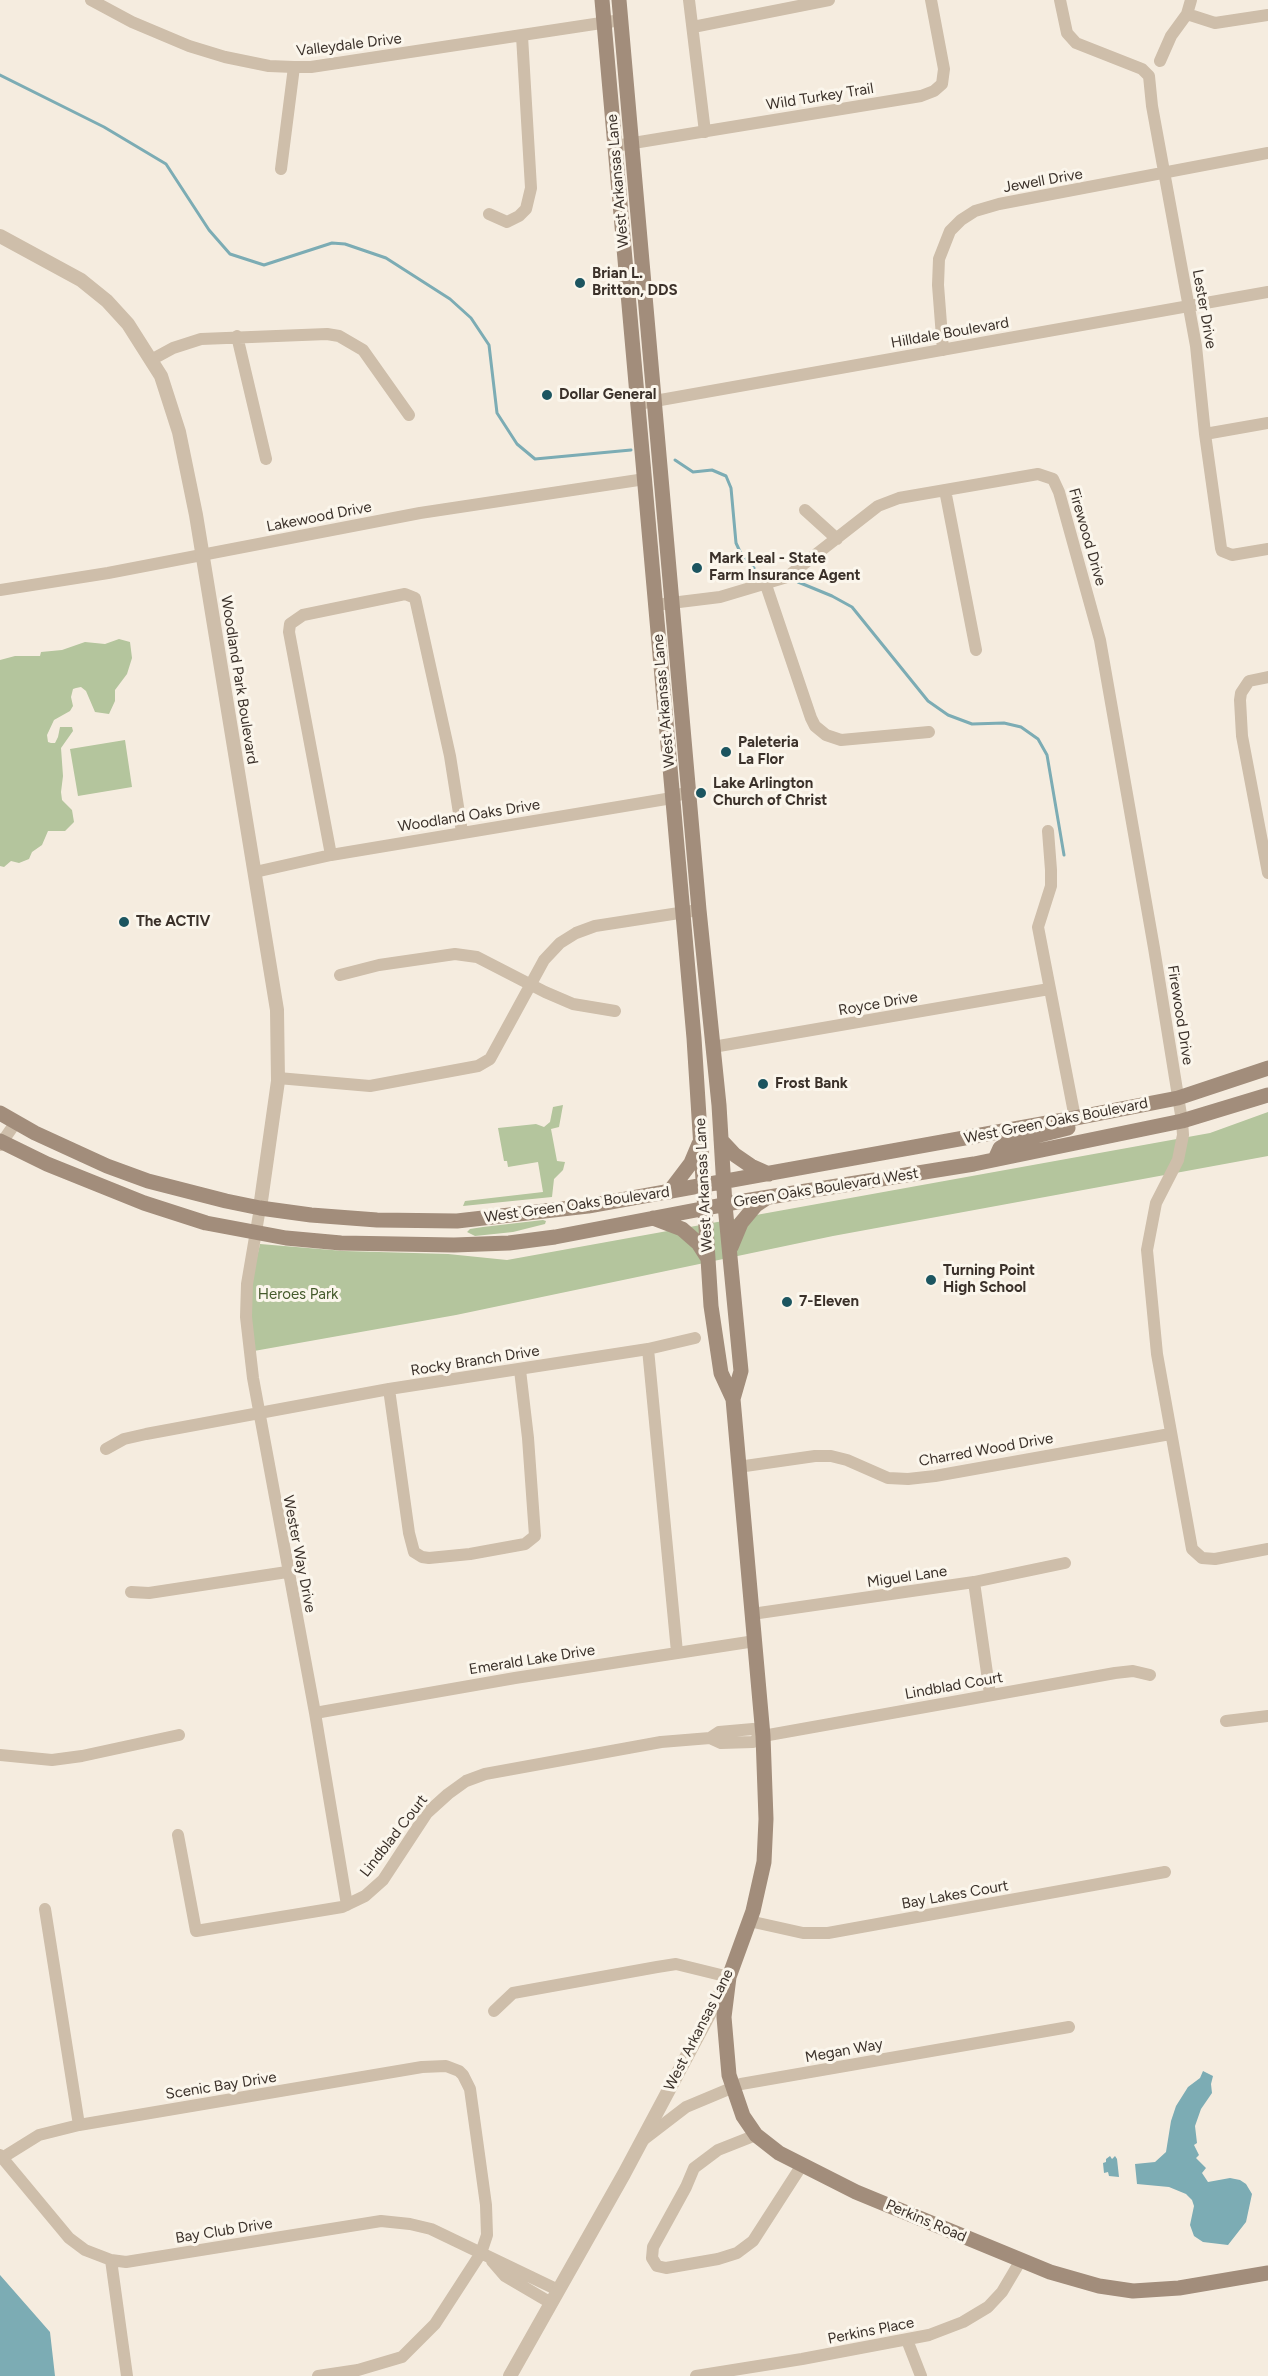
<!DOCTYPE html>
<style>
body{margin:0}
canvas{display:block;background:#f5ecdf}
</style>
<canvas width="1268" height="2376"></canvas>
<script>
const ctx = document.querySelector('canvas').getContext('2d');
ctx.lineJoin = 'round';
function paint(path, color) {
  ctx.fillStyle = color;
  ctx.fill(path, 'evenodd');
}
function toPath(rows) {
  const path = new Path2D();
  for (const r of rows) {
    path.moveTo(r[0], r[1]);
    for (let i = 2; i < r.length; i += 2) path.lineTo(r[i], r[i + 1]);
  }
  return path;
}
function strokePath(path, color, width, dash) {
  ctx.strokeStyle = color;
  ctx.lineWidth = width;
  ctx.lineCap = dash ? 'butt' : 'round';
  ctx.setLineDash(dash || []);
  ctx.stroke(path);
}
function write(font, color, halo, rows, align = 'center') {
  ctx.font = font + ' Figtree,sans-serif';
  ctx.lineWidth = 6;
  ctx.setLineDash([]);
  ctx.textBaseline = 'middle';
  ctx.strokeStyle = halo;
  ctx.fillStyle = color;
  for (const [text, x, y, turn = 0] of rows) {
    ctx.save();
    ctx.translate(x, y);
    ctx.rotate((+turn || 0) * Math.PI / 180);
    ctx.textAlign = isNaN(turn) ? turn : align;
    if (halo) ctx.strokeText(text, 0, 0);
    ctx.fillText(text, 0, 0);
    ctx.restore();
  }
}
paint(toPath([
 [119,639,130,642,132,658,127,674,115,690,115,701,109,714,95,712,86,691,81,687,76,688,73,689,71,697,73,706,70,711,54,720,47,735,48,742,51,743,55,743,58,737,60,727,72,727,73,731,61,748,63,776,61,792,62,800,72,810,74,822,65,831,48,831,42,845,32,852,29,859,19,863,11,861,4,867,0,866,0,660,15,656,40,656,41,652,62,650,85,642,105,644],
 [125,740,132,787,78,796,70,749],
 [563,1105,559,1127,551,1129,557,1161,565,1162,563,1170,554,1179,552,1197,463,1206,465,1201,543,1192,538,1162,508,1167,507,1161,504,1161,498,1128,536,1124,544,1127,550,1122,553,1107],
 [1268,1112,1268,1156,833,1236,456,1315,254,1351,249,1320,251,1283,260,1244,344,1251,448,1254,507,1260,1210,1133],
 [543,1220,546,1221,545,1224,513,1232,475,1236,467,1232,470,1229,483,1227]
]), '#b4c59d');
paint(toPath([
 [1203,2071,1213,2076,1211,2084,1212,2093,1201,2109,1195,2126,1197,2143,1194,2145,1199,2155,1196,2158,1206,2168,1202,2173,1208,2182,1230,2178,1240,2180,1246,2184,1252,2194,1246,2222,1228,2245,1203,2242,1194,2236,1190,2225,1194,2206,1192,2200,1186,2194,1169,2187,1137,2184,1135,2164,1155,2162,1166,2152,1171,2121,1176,2106,1188,2087,1200,2078],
 [1110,2156,1112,2159,1115,2156,1117,2159,1119,2177,1109,2176,1108,2172,1104,2173,1103,2163,1106,2162,1106,2159],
 [0,2275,50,2332,55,2376,0,2376]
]), '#7cacb4');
strokePath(toPath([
 [0,75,104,127,166,164,209,230,230,254,264,265,332,243,345,244,386,258,450,299,471,318,489,345,497,413,517,444,535,459,631,450],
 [675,460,693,472,712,470,726,476,731,488,736,543,742,556,754,568],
 [798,582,832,596,852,607,928,701,948,715,972,724,1004,723,1021,727,1038,739,1047,755,1064,855]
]), '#7cacb4', 3);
strokePath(toPath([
 [91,0,132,22,189,46,225,57,269,66,294,67,311,67,621,20],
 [689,0,705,132],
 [1060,0,1067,33,1076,43,1142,69,1149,76,1152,106,1196,346,1205,434,1221,548,1222,551,1232,555,1268,549],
 [1187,14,1215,23,1268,15],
 [693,27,829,0],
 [1160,61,1171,36,1187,14,1191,0],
 [615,146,921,96,934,91,942,84,944,69,931,0],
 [281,169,294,67],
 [489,214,507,222,519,216,526,209,531,188,522,36],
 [237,336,266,459],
 [943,350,938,285,939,259,950,231,961,220,975,211,999,204,1268,153],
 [151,360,173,348,201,339,327,334,339,336,363,350,409,415],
 [638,404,1268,292],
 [1205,434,1268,423],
 [945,490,976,650],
 [805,510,837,539],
 [766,585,811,718,815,726,826,735,841,740,929,732],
 [0,590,108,573,420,513,645,479],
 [663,604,720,597,787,577,878,506,899,498,1038,474,1053,479,1059,492,1100,640,1154,948,1182,1121,1183,1135,1178,1160,1156,1203,1147,1250,1157,1354,1192,1549,1202,1558,1215,1559,1268,1549],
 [1268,677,1249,681,1241,693,1240,700,1242,736,1268,873],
 [1048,831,1051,870,1051,886,1038,927,1075,1118],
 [331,855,289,632,290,624,303,615,405,594,415,598,450,756,462,832],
 [255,872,331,855,672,798,681,794],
 [340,975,379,965,455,954,477,957,545,992,573,1004,615,1011],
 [713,1047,1049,989],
 [278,1078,370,1086,478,1066,490,1059,544,960,560,943,576,933,595,926,692,911],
 [0,1145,16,1122],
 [260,1208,247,1284,246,1317,253,1378,315,1713,347,1905],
 [648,1349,677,1652],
 [389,1389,409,1533,414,1552,422,1557,429,1558,470,1554,525,1544,535,1536,528,1438,520,1370],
 [106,1449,124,1439,146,1434,389,1389,648,1349,695,1338],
 [738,1467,815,1456,831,1456,847,1460,888,1478,908,1479,935,1476,1170,1434],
 [974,1582,990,1694],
 [131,1592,149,1593,287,1572],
 [752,1614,974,1582,1065,1563],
 [315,1713,515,1678,755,1641],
 [1226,1721,1268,1716],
 [710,1738,719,1732,753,1729,763,1736],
 [0,1755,52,1760,82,1756,179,1735],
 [178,1835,196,1931,342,1907,365,1896,383,1880,427,1813,448,1794,466,1781,485,1774,661,1742,710,1738,721,1743,753,1742,763,1736,1115,1673,1133,1671,1150,1675],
 [45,1909,79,2125],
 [749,1921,803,1933,828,1933,1165,1872],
 [494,2011,513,1993,657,1967,676,1964,729,1977],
 [756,2135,718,2150,694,2168,686,2187,653,2247,652,2258,657,2266,666,2268,718,2259,737,2253,753,2241,802,2165],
 [643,2140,686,2107,741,2084,1069,2027],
 [0,2155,69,2238,85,2250,111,2260,126,2262,381,2221,410,2224,431,2229,558,2290],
 [2,2158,39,2135,79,2125,422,2067,446,2066,459,2071,463,2075,470,2089,486,2205,487,2235,481,2253,435,2324,402,2357,358,2370,318,2376],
 [111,2260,127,2376],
 [492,2261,505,2276,551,2303],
 [907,2340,921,2376],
 [696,2376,802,2359,929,2335,963,2322,988,2307,1002,2292,1021,2260]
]), '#cebeaa', 12);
strokePath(toPath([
 [0,236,81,280,107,301,128,324,161,376,179,432,196,515,277,1010,278,1081,260,1208],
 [510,2376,624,2174,728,1979]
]), '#cebeaa', 14);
strokePath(toPath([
 [602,0,694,1038,711,1306,721,1373,733,1399],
 [619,0,699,910,719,1105,725,1205,741,1371,733,1399,763,1736,766,1819,764,1862,753,1911,729,1977,724,2017,729,2075,743,2116,756,2135,779,2153,856,2192,1050,2272,1099,2286,1133,2291,1179,2288,1268,2273],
 [0,1113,35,1133,107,1166,148,1181,226,1201,260,1208,311,1215,377,1220,457,1221,588,1206,1075,1118,1178,1098,1268,1068],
 [721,1140,735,1155,751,1166,769,1174],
 [0,1141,47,1164,144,1203,206,1223,286,1238,341,1243,454,1245,509,1243,555,1237,738,1202,974,1164,1182,1121,1268,1095],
 [995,1159,1000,1148,1008,1143,1068,1128],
 [669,1192,691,1163,699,1144],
 [653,1218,682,1229,698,1243,707,1257],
 [731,1247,741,1223,756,1205,765,1199]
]), '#a28d7b', 15);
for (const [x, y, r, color] of [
 [580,283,6,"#1c5560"],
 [547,395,6,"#1c5560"],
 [697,568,6,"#1c5560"],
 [726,752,6,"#1c5560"],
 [701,793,6,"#1c5560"],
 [124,922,6,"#1c5560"],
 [763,1084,6,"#1c5560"],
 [931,1280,6,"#1c5560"],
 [787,1302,6,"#1c5560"]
]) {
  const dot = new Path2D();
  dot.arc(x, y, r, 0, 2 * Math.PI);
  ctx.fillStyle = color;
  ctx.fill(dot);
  strokePath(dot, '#fbf6ec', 2);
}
write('15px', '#3b312a', '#fbf6ec', [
 ["Valleydale Drive",349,45,-7],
 ["Wild Turkey Trail",820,97,-9],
 ["West Arkansas Lane",618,181,-95],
 ["Jewell Drive",1043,181,-10],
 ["Lester Drive",1204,309,80],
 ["Hilldale Boulevard",950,333,-10],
 ["Lakewood Drive",319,517,-11],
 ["Firewood Drive",1087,537,74],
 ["Woodland Park Boulevard",239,680,81],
 ["West Arkansas Lane",664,701,-95],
 ["Woodland Oaks Drive",469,816,-9],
 ["Royce Drive",878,1004,-10],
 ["Firewood Drive",1180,1015,81],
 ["West Green Oaks Boulevard",1056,1121,-11],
 ["West Arkansas Lane",704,1185,-93],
 ["Green Oaks Boulevard West",826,1188,-9],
 ["West Green Oaks Boulevard",577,1205,-8],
 ["Rocky Branch Drive",475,1361,-9],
 ["Charred Wood Drive",986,1450,-10],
 ["Wester Way Drive",299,1554,79],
 ["Miguel Lane",907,1577,-8],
 ["Emerald Lake Drive",532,1660,-9],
 ["Lindblad Court",954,1686,-10],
 ["Lindblad Court",394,1836,-52],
 ["Bay Lakes Court",955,1895,-10],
 ["West Arkansas Lane",699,2030,-63],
 ["Megan Way",844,2051,-10],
 ["Scenic Bay Drive",221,2086,-9],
 ["Perkins Road",926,2221,23],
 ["Bay Club Drive",224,2231,-9],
 ["Perkins Place",871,2331,-11]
]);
write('bold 15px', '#3b312a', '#fbf6ec', [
 ["Brian L.",592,274],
 ["Britton, DDS",592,291],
 ["Dollar General",559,395],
 ["Mark Leal - State",709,559],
 ["Farm Insurance Agent",709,576],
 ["Paleteria",738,743],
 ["La Flor",738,760],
 ["Lake Arlington",713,784],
 ["Church of Christ",713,801],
 ["The ACTIV",136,922],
 ["Frost Bank",775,1084],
 ["Turning Point",943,1271],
 ["High School",943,1288],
 ["7-Eleven",799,1302]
], 'left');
write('15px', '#455b2c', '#fbf6ec', [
 ["Heroes Park",298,1295]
]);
</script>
